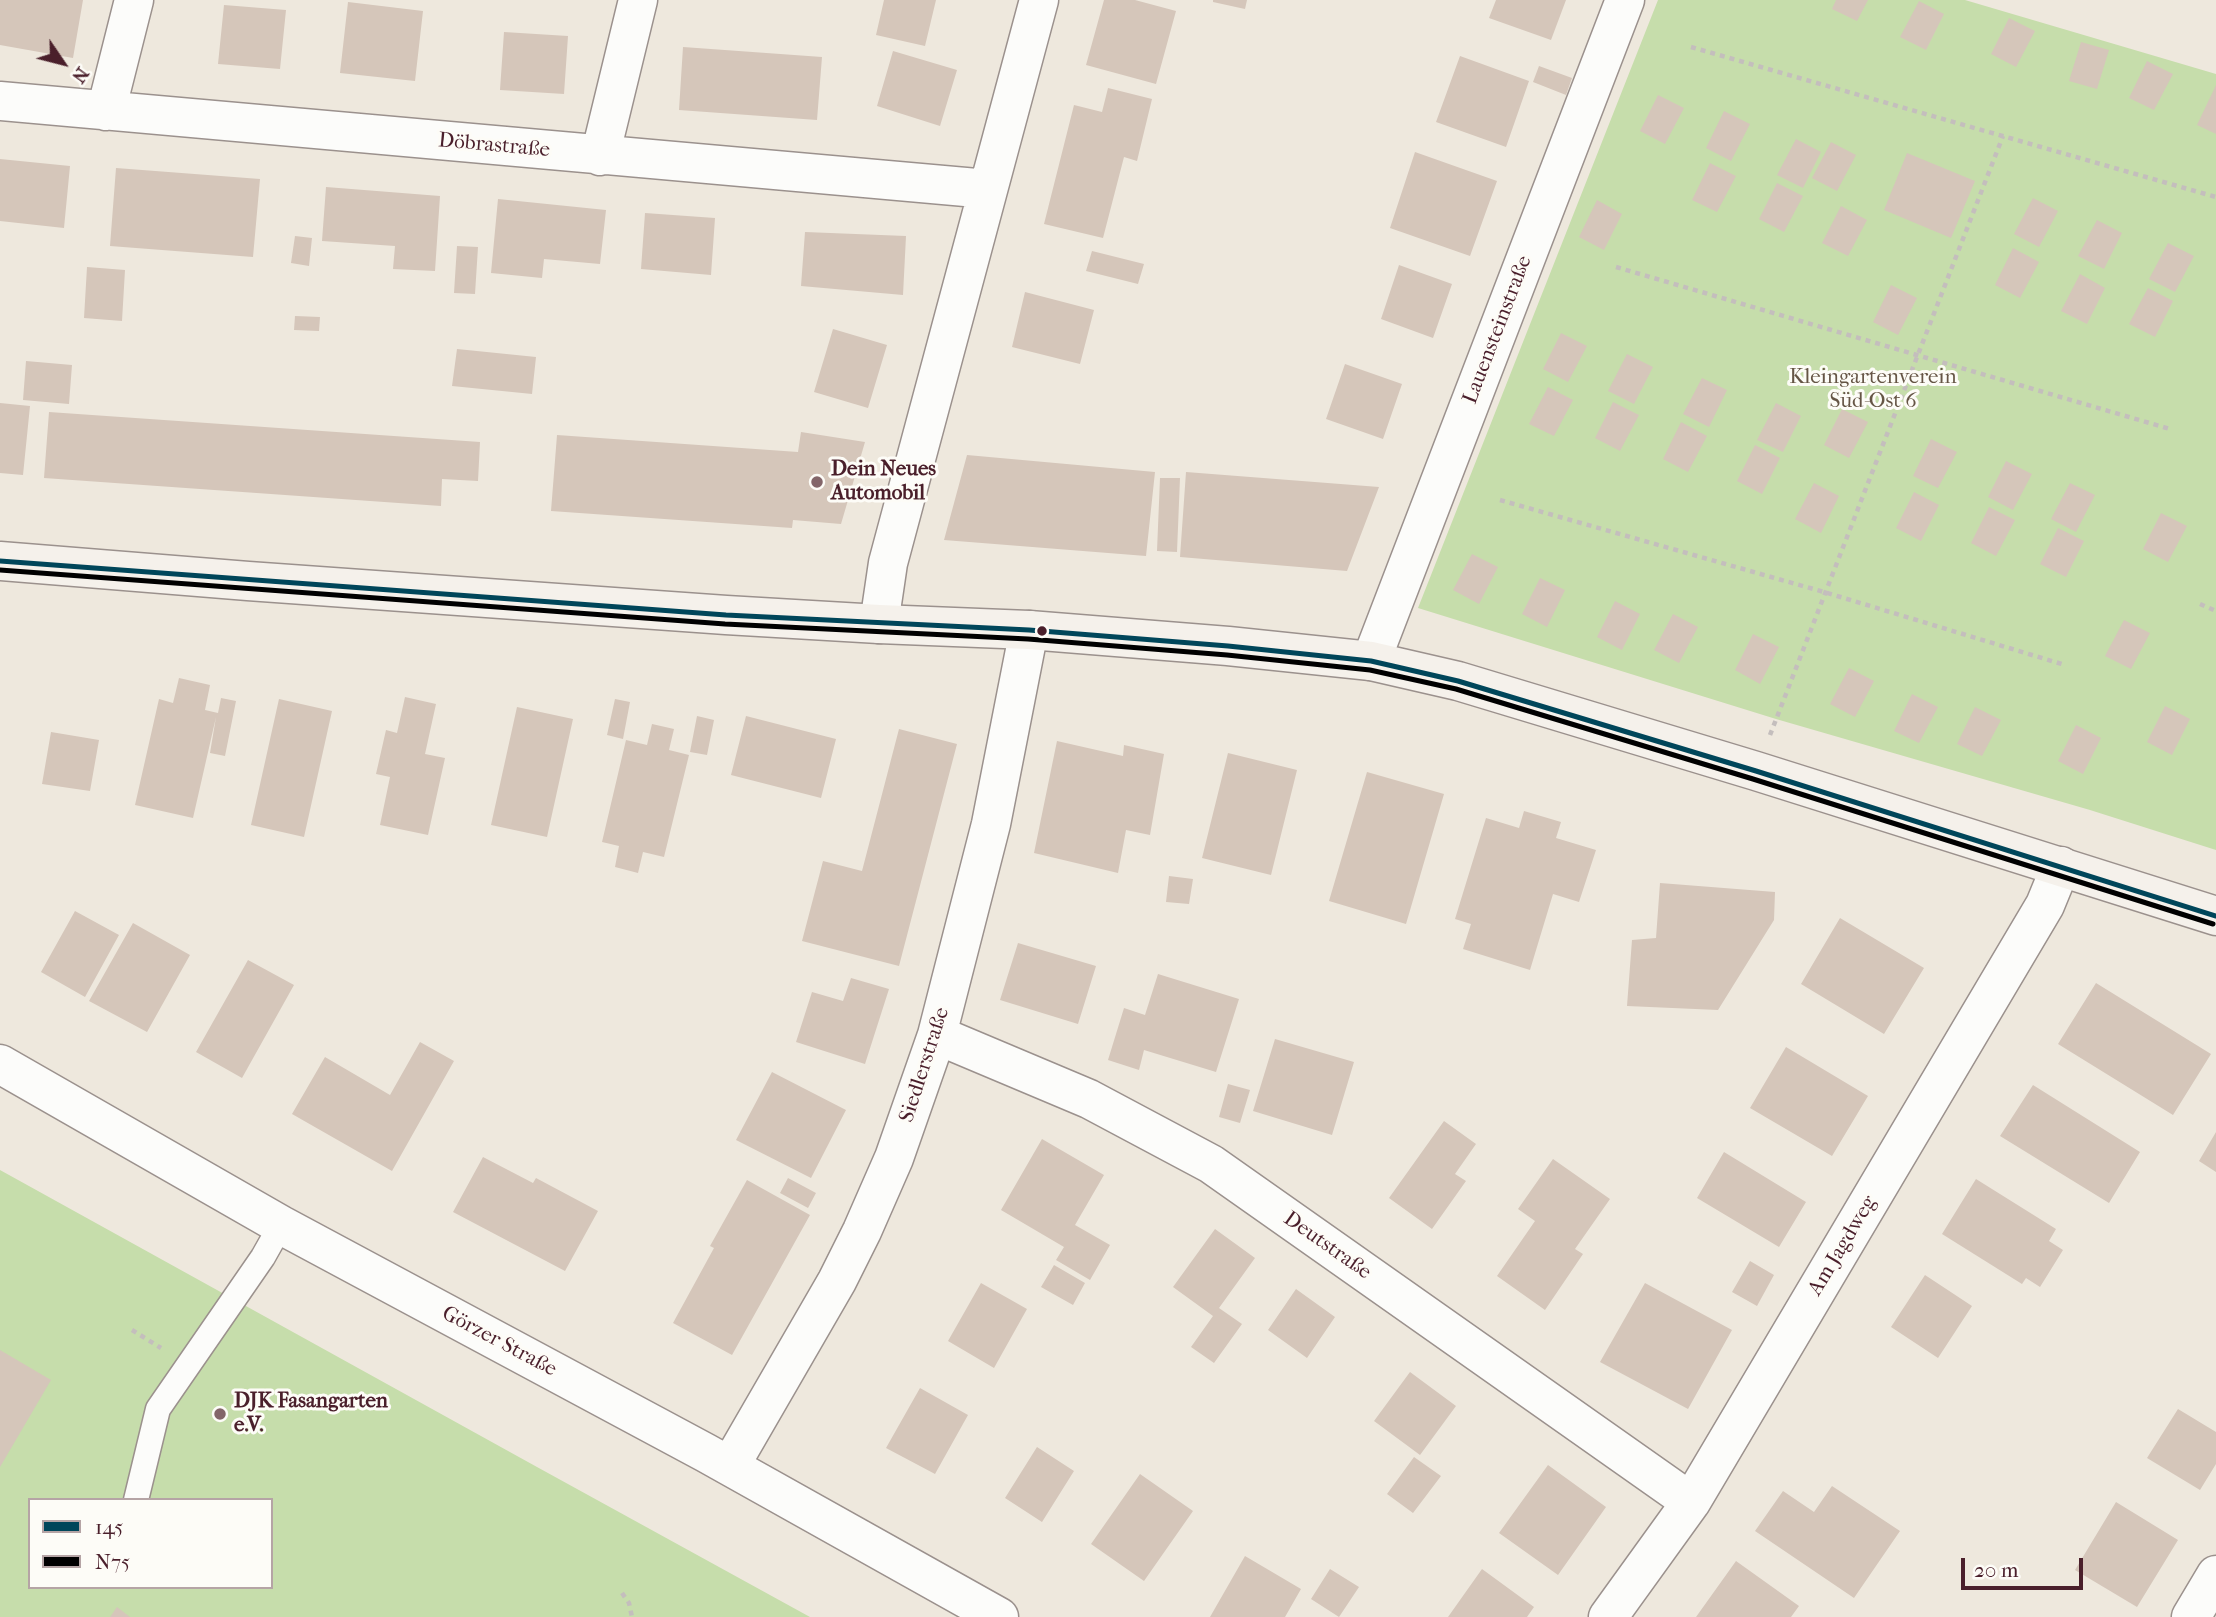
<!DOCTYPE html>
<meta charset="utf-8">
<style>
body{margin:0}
#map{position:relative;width:2216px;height:1617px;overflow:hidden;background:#eee8dd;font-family:"IM FELL French Canon",serif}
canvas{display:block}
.legend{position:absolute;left:28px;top:1498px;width:245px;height:91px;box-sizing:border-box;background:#fdfcf7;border:2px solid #b5a4a5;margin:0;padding:9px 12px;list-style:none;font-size:21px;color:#4a1f2b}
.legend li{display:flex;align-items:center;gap:14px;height:35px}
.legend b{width:35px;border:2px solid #b5a4a5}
.north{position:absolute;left:28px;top:28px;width:70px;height:70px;-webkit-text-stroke:5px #fdfcf7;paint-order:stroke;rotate:125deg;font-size:19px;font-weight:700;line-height:28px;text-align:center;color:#4a1f2b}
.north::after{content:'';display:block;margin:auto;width:24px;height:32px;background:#4a1f2b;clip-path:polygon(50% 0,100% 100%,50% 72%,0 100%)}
.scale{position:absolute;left:1961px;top:1558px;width:122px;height:32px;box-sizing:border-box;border:4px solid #4a1f2b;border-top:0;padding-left:9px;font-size:21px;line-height:24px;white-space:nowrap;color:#4a1f2b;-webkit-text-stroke:5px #fdfcf7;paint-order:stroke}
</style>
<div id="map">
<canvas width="2216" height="1617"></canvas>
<ul class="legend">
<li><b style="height:9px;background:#00465a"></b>145</li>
<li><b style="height:9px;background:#000"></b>N75</li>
</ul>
<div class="north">N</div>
<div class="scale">20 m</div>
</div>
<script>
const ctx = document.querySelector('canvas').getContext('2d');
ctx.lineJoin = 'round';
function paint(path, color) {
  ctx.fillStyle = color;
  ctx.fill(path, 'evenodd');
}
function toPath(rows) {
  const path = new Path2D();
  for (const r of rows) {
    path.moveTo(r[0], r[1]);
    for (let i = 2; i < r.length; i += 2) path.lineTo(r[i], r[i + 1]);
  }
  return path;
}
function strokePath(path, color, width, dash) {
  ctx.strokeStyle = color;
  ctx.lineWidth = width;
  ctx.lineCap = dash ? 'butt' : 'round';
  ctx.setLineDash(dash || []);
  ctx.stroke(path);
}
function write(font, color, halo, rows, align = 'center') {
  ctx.font = font + ' "IM FELL French Canon",serif';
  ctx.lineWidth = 6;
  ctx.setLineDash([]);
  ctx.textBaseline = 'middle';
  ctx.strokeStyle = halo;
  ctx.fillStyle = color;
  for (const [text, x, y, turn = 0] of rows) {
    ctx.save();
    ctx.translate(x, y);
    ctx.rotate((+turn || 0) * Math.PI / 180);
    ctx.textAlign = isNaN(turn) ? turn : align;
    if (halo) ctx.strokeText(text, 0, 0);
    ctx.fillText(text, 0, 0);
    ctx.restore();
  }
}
paint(toPath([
 [1658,0,1965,0,2216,74,2216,850,2090,810,1776,719,1418,608],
 [0,1170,537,1467,810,1617,0,1617],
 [30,1500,271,1500,271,1587,30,1587]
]), '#c6ddab');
paint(toPath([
 [0,0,83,0,73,58,0,45],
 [884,0,936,0,925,46,876,35],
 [1104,0,1135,0,1176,11,1156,84,1086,65],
 [1213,0,1247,0,1245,9,1213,2],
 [1496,0,1566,0,1551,40,1489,18],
 [1836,0,1868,0,1857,21,1832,9],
 [1919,1,1944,14,1926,50,1900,37],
 [348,2,423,11,415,81,340,73],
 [224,5,286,10,280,69,218,64],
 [2009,18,2035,31,2016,67,1991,54],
 [504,32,568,36,564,94,500,90],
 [2081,42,2109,50,2097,89,2069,81],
 [683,47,822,57,817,120,679,110],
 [893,51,957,70,940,126,877,106],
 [1460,56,1529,81,1506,147,1436,122],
 [2147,61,2173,74,2154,110,2129,98],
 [1539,66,1572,78,1566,95,1533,82],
 [2216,85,2216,134,2197,125],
 [1108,88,1152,99,1137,161,1124,157,1103,238,1044,224,1074,105,1102,112],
 [1658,95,1684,108,1665,144,1640,131],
 [1724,111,1750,124,1731,161,1706,148],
 [1796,139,1821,152,1803,188,1777,175],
 [1831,142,1856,155,1837,191,1812,178],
 [1415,152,1497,181,1470,256,1390,228],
 [1907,153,1975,181,1951,238,1884,210],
 [0,159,70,166,64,228,0,221],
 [1710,163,1736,176,1717,212,1692,200],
 [116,168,260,179,253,257,110,246],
 [1777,183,1803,196,1784,232,1759,219],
 [326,187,440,196,435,271,393,269,395,246,322,241],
 [2033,198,2058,211,2039,247,2014,234],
 [498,199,606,210,600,264,544,259,542,278,491,273],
 [1597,200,1622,214,1604,250,1579,237],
 [1841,206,1867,220,1848,256,1822,243],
 [645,213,715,218,711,275,641,269],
 [2097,220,2122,233,2104,269,2078,256],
 [805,232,906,236,903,295,801,286],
 [295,236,312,238,309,266,291,263],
 [2168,243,2194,256,2175,292,2149,279],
 [457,246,478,247,475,294,454,293],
 [2013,248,2039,262,2020,298,1995,285],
 [1092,251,1144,264,1138,284,1086,271],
 [1399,265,1452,284,1433,338,1381,319],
 [87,267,125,270,122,321,84,318],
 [2080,274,2105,288,2087,324,2061,311],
 [1891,285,1917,298,1898,335,1873,322],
 [2148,288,2173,301,2155,337,2129,324],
 [1025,292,1094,310,1080,364,1012,347],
 [295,316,320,317,319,331,294,330],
 [833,329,887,345,868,408,814,392],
 [1561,333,1587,346,1568,382,1543,369],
 [457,349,536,357,532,394,452,386],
 [1627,354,1653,367,1634,404,1608,391],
 [26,361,72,365,69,404,23,400],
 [1345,364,1402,384,1383,439,1326,419],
 [1702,378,1727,390,1709,427,1683,414],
 [1548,387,1573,400,1554,436,1529,424],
 [1613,402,1639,415,1620,451,1595,438],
 [0,403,30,406,23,475,0,473],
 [1776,403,1801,416,1783,452,1757,440],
 [1842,409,1868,422,1849,458,1824,445],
 [49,412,480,442,478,481,442,479,441,506,44,478],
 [1681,422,1707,436,1688,472,1663,459],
 [801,432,865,442,841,524,793,520,792,528,551,511,557,435,798,452],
 [1931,439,1957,452,1938,488,1913,476],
 [1755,445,1780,458,1762,494,1737,481],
 [967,455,1155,472,1146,556,944,540],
 [2006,461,2032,474,2013,510,1988,497],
 [1186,472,1379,487,1347,571,1180,557],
 [1160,478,1180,478,1177,552,1157,551],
 [1814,483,1839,496,1821,533,1795,519],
 [2070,483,2095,495,2076,532,2051,519],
 [1914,492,1939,505,1921,541,1896,528],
 [1989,507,2015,520,1996,556,1971,543],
 [2161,513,2187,526,2168,562,2143,549],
 [2058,528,2084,541,2066,577,2040,564],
 [1472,554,1498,567,1479,604,1453,590],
 [1540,578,1565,590,1547,627,1522,614],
 [1615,601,1640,614,1622,650,1597,637],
 [1673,614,1698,627,1679,663,1654,650],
 [2124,620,2150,633,2131,669,2105,656],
 [1753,634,1779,647,1760,684,1735,670],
 [1849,668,1874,681,1855,717,1830,704],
 [179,678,210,685,205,710,218,713,221,698,236,701,225,756,210,753,216,717,193,818,135,805,159,699,173,703],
 [1912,694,1938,707,1919,743,1894,731],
 [405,697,436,704,425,754,445,758,428,835,380,825,390,777,376,774,386,730,397,733],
 [279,699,332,711,304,837,251,825],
 [615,699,630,702,623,739,607,735],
 [2165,706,2190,719,2172,755,2147,742],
 [517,707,573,719,547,837,491,825],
 [1975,707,2001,720,1982,756,1957,744],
 [697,716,714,720,707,755,690,752],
 [746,716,836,739,821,798,731,775],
 [652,724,674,729,669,750,689,755,664,857,643,852,638,873,615,867,619,846,602,842,626,740,647,745],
 [2076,725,2101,738,2083,774,2058,761],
 [899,729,957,744,899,966,802,941,823,861,862,871],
 [51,732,99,740,90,791,42,784],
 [1057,741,1123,756,1124,745,1164,754,1150,835,1126,830,1118,873,1034,853],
 [1228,753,1297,770,1271,875,1202,858],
 [1367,772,1444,794,1406,924,1329,901],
 [1524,811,1561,822,1556,838,1596,850,1579,902,1553,894,1530,970,1463,949,1471,924,1455,919,1486,818,1519,828],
 [1169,876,1193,879,1189,904,1166,902],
 [1660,883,1775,892,1774,920,1718,1010,1627,1006,1632,940,1656,938],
 [75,911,119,935,85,997,41,972],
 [1840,918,1924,968,1884,1034,1801,984],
 [133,923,190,955,147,1032,89,1001],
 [1018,943,1096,966,1078,1024,1000,1000],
 [248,960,294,985,242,1078,196,1052],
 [1158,974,1239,999,1216,1072,1144,1050,1139,1070,1108,1060,1124,1008,1145,1015],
 [851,978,889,989,865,1064,796,1042,812,992,843,1001],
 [2096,983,2211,1054,2173,1115,2058,1044],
 [1275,1039,1354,1062,1332,1135,1253,1111],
 [420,1042,454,1061,392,1171,292,1114,325,1057,390,1095],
 [1786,1047,1868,1096,1832,1156,1750,1108],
 [772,1072,846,1110,811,1178,736,1140],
 [1228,1084,1250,1090,1240,1123,1219,1117],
 [2033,1085,2140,1152,2109,1203,2000,1136],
 [1444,1121,1476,1144,1455,1174,1466,1181,1432,1229,1389,1198],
 [2216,1132,2216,1172,2199,1161],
 [1042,1139,1104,1175,1075,1225,1110,1245,1090,1280,1056,1260,1064,1247,1001,1210],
 [1724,1152,1806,1202,1779,1247,1697,1198],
 [483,1157,533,1183,536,1178,598,1211,565,1271,453,1212],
 [1553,1159,1610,1199,1575,1249,1583,1254,1545,1310,1497,1276,1535,1221,1518,1209],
 [788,1178,816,1193,808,1208,780,1193],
 [1976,1179,2056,1229,2049,1241,2063,1250,2040,1287,2026,1278,2022,1284,1942,1234],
 [747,1180,810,1215,732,1355,673,1323,714,1248,710,1246],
 [1215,1229,1255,1258,1219,1308,1242,1324,1214,1363,1191,1347,1213,1316,1173,1287],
 [1750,1261,1774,1275,1757,1306,1732,1292],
 [1054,1265,1085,1283,1073,1305,1041,1287],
 [1925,1275,1972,1306,1938,1358,1891,1327],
 [981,1283,1027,1309,994,1368,948,1341],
 [1645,1283,1732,1330,1688,1409,1600,1362],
 [1296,1289,1335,1317,1307,1358,1268,1330],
 [0,1350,51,1380,0,1467],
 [1410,1372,1456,1406,1420,1455,1374,1421],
 [920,1388,968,1415,935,1474,886,1448],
 [2178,1409,2216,1432,2216,1464,2200,1490,2147,1458],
 [1037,1447,1074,1471,1042,1522,1005,1498],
 [1414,1457,1441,1476,1413,1513,1387,1494],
 [1548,1465,1606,1507,1558,1575,1499,1533],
 [1140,1474,1193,1511,1144,1581,1091,1544],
 [1832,1486,1900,1531,1854,1598,1755,1531,1783,1491,1814,1512],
 [2116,1502,2178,1540,2137,1607,2075,1570],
 [1245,1556,1301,1589,1285,1617,1210,1617],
 [1736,1561,1799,1606,1791,1617,1696,1617],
 [1330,1569,1359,1587,1339,1617,1311,1599],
 [1482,1569,1534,1607,1527,1617,1448,1617],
 [117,1607,130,1617,110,1617]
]), '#d5c6ba');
const lane = toPath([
 [136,1500,158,1409,263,1257,281,1225]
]);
const street = toPath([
 [0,101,988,189],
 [106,111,134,0],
 [600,156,638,0],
 [879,624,888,563,1039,0],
 [1371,661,1625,0],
 [937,1035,1089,1099,1211,1164,1691,1502],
 [0,1064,281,1225,706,1453,999,1617],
 [730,1466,837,1281,862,1231,894,1158,937,1035,991,824,1029,630],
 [1608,1617,1691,1502,2045,905,2061,866],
 [2191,1617,2216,1575]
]);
const secondary = toPath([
 [0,561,248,581,726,615,879,624,1029,630,1228,646,1371,661,1458,681,1756,771,2216,916]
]);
strokePath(lane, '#9b918d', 27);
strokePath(street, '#9b918d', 41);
strokePath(secondary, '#9b918d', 41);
strokePath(toPath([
 [1691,47,2216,197],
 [1616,267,2170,429],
 [1500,500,1824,592,2065,665],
 [2200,604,2216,611],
 [1770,735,2003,136],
 [132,1330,161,1348],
 [622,1593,629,1603,632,1617]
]), '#c4bebd', 4.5, [5, 5]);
strokePath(lane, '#fcfcfa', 24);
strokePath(street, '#fcfcfa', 38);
strokePath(secondary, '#f5f1eb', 38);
strokePath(toPath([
 [0,561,726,615,1029,630,1228,646,1371,661,1458,681,1756,771,2216,916]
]), '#00465a', 5);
strokePath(toPath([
 [0,570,725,624,1028,639,1227,655,1370,670,1456,689,1753,779,2213,924]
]), '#000', 5);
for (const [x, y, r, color] of [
 [817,482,7,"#836569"],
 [1042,631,6,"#4a1f2b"],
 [220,1414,7,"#836569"]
]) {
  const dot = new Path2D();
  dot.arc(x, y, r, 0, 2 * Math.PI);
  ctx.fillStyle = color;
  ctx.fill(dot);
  strokePath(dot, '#fdfcf7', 2.5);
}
write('21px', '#4a1f2b', '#fdfcf7', [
 ["Döbrastraße",494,146,5],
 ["Lauensteinstraße",1498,330,-69],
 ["Siedlerstraße",925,1065,-72],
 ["Deutstraße",1327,1246,35],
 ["Am Jagdweg",1843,1246,-59],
 ["Görzer Straße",499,1342,28]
]);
write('21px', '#655545', '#fdfcf7', [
 ["Kleingartenverein",1873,378],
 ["Süd-Ost 6",1873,402]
]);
write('bold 21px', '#4a1f2b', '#fdfcf7', [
 ["Dein Neues",831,470],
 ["Automobil",831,494],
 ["DJK Fasangarten",234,1402],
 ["e.V.",234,1426]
], 'left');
</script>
